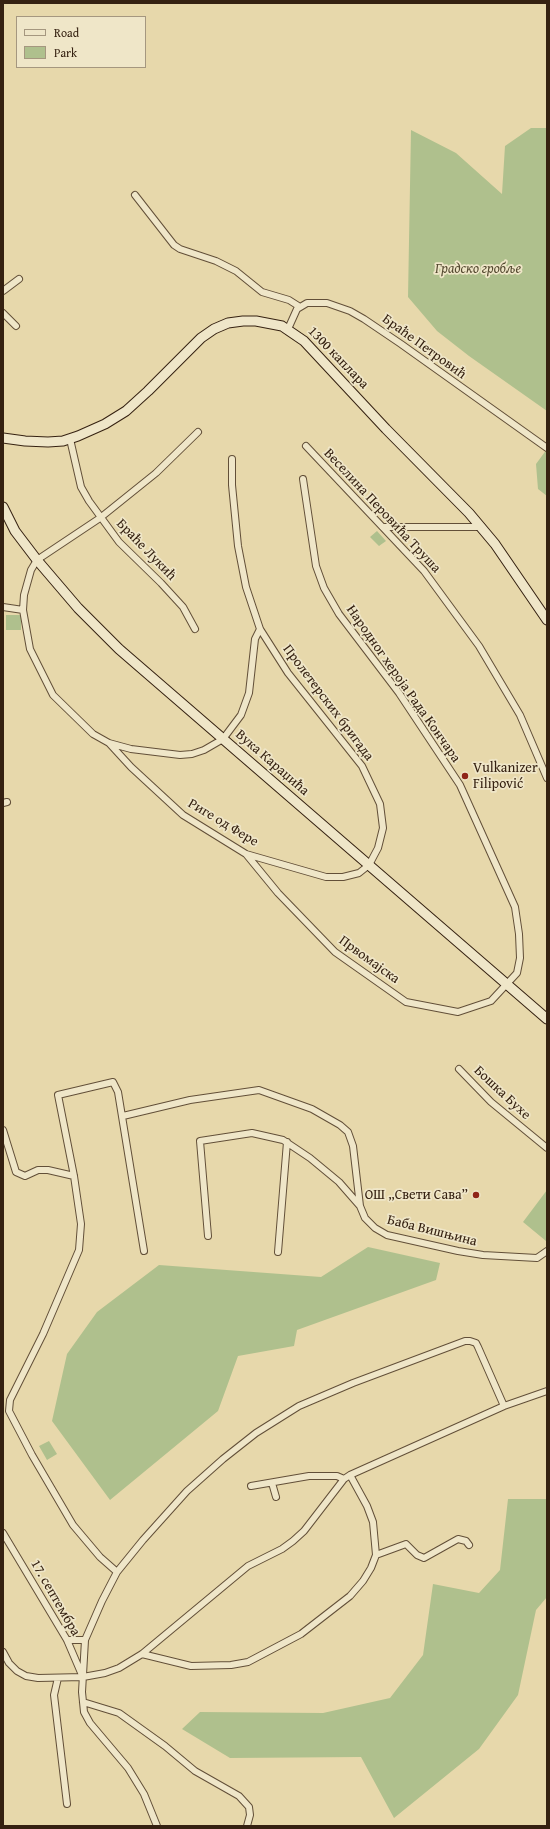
<!DOCTYPE html>
<meta charset="utf-8">
<style>
body{margin:0}
#map{position:relative;width:550px;height:1829px;overflow:hidden;background:#e7d8ab;font-family:"Gentium Book Plus",serif}
canvas{display:block}
.frame{position:absolute;inset:0;border:4px solid #352111;pointer-events:none}
.legend{position:absolute;left:16px;top:16px;width:130px;height:52px;box-sizing:border-box;background:#efe6c8;border:1px solid #a5977f;margin:0;padding:5px 7px;list-style:none;font-size:12px;color:#352111}
.legend li{display:flex;align-items:center;gap:8px;height:20px}
.legend b{width:20px;border:1px solid #a5977f}
</style>
<div id="map">
<canvas width="550" height="1829"></canvas>
<div class="frame"></div>
<ul class="legend">
<li><b style="height:5px;background:#efe6c8"></b>Road</li>
<li><b style="height:11px;background:#afc08d"></b>Park</li>
</ul>
</div>
<script>
const ctx = document.querySelector('canvas').getContext('2d');
ctx.lineJoin = 'round';
function paint(path, color) {
  ctx.fillStyle = color;
  ctx.fill(path, 'evenodd');
}
function toPath(rows) {
  const path = new Path2D();
  for (const r of rows) {
    path.moveTo(r[0], r[1]);
    for (let i = 2; i < r.length; i += 2) path.lineTo(r[i], r[i + 1]);
  }
  return path;
}
function strokePath(path, color, width, dash) {
  ctx.strokeStyle = color;
  ctx.lineWidth = width;
  ctx.lineCap = dash ? 'butt' : 'round';
  ctx.setLineDash(dash || []);
  ctx.stroke(path);
}
function write(font, color, halo, rows, align = 'center') {
  ctx.font = font + ' "Gentium Book Plus",serif';
  ctx.lineWidth = 3.5;
  ctx.setLineDash([]);
  ctx.textBaseline = 'middle';
  ctx.strokeStyle = halo;
  ctx.fillStyle = color;
  for (const [text, x, y, turn = 0] of rows) {
    ctx.save();
    ctx.translate(x, y);
    ctx.rotate((+turn || 0) * Math.PI / 180);
    ctx.textAlign = isNaN(turn) ? turn : align;
    if (halo) ctx.strokeText(text, 0, 0);
    ctx.fillText(text, 0, 0);
    ctx.restore();
  }
}
paint(toPath([
 [531,128,547,128,547,411,469,356,437,331,408,297,411,130,456,153,502,194,505,146],
 [547,449,547,496,538,489,536,464],
 [377,531,386,541,379,546,370,537],
 [6,615,21,615,21,630,6,630],
 [547,1190,547,1240,546,1241,523,1222],
 [368,1247,440,1263,436,1280,297,1330,294,1346,238,1356,218,1411,110,1500,52,1421,67,1354,97,1312,159,1265,321,1277],
 [49,1441,57,1454,47,1460,39,1446],
 [508,1499,547,1499,547,1597,536,1610,518,1695,479,1749,394,1818,361,1757,230,1758,182,1729,200,1712,323,1713,390,1698,423,1655,433,1584,479,1593,500,1570]
]), '#afc08d');
const street = toPath([
 [135,195,174,245,180,249,216,261,236,271,262,292,289,300,300,307],
 [3,291,19,279],
 [3,313,16,326],
 [288,329,297,309,307,303,327,303,350,311,364,319,401,344,547,448],
 [198,432,156,473,100,518,37,560,31,570,24,595,23,610,30,649,53,695,93,734,109,743,131,749,180,755,192,754,204,750,223,739,241,715,249,693,255,639,260,629],
 [70,439,81,487,89,501,119,542,161,583,183,607,195,629],
 [306,446,424,571,479,646,520,715,547,778],
 [384,527,482,527],
 [3,607,23,610],
 [109,743,131,767,183,815,246,854,326,877,343,877,359,873,369,865,378,848,383,828,380,804,362,766,288,673,260,629,246,587,238,546,232,485,232,459],
 [3,803,7,802],
 [246,854,278,893,335,952,406,1002,458,1012,491,1001,517,973,520,958,519,934,515,907,460,785,399,693,339,614,324,588,316,566,303,479],
 [459,1069,491,1102,547,1148],
 [123,1116,190,1100,259,1090,312,1109,340,1125,348,1132,353,1146,360,1206,365,1218,375,1228,387,1235,458,1251,483,1255,537,1258,547,1251],
 [3,1130,16,1172,25,1176,38,1170,48,1170,74,1176],
 [208,1236,200,1141,252,1133,283,1140,310,1158,339,1182,360,1206],
 [278,1252,287,1142],
 [272,1483,276,1497],
 [251,1486,309,1476,337,1476,344,1479],
 [3,1533,67,1640,82,1675],
 [376,1555,406,1544,417,1555,424,1558,458,1539,466,1541,469,1545],
 [117,1572,100,1557,73,1525,32,1455,9,1411,10,1400,43,1334,79,1250,81,1224,74,1176,58,1095,113,1082,118,1092,144,1251],
 [67,1640,85,1640],
 [3,1652,9,1663,17,1671,26,1676,38,1678,83,1677,105,1673,119,1668,142,1654,248,1566,282,1549,293,1541,304,1531,344,1479,350,1475,504,1406,547,1391],
 [142,1654,191,1666,231,1665,248,1662,301,1634,350,1596,363,1581,371,1568,376,1555,373,1522,367,1506,350,1475],
 [58,1678,54,1695,67,1804],
 [83,1702,119,1713,165,1746,195,1771,239,1796,249,1807,250,1815,247,1826],
 [157,1826,144,1794,128,1768,90,1723,84,1712,82,1692,85,1640,102,1601,117,1572,143,1540,187,1491,223,1459,256,1433,299,1406,353,1383,465,1341,470,1341,476,1343,478,1347,504,1406]
]);
const secondary = toPath([
 [3,438,25,441,48,442,63,441,78,436,105,424,126,411,148,391,201,338,214,329,228,323,243,321,256,321,282,326,304,341,386,429,469,513,495,544,547,620],
 [3,507,15,531,37,560,78,608,119,649,547,1019]
]);
strokePath(street, '#624f38', 8);
strokePath(secondary, '#352111', 11);
strokePath(street, '#efe6c8', 6);
strokePath(secondary, '#efe6c8', 9);
for (const [x, y, r, color] of [
 [465,776,4,"#8f2418"],
 [476,1195,4,"#8f2418"]
]) {
  const dot = new Path2D();
  dot.arc(x, y, r, 0, 2 * Math.PI);
  ctx.fillStyle = color;
  ctx.fill(dot);
  strokePath(dot, '#efe6c8', 1.5);
}
write('italic 14px', '#544930', '#efe6c8', [
 ["Градско гробље",478,269]
]);
write('14px', '#352111', '#efe6c8', [
 ["Браће Петровић",424,347,36],
 ["1300 каплара",338,358,46],
 ["Веселина Перовића Труша",382,511,47],
 ["Браће Лукић",146,550,46],
 ["Народног хероја Рада Кончара",403,684,55],
 ["Пролетерских бригада",328,703,53],
 ["Вука Караџића",272,763,41],
 ["Риге од Фере",223,823,31],
 ["Првомајска",369,960,36],
 ["Бошка Бухе",502,1093,43],
 ["Баба Вишњина",432,1231,14],
 ["17. септембра",55,1598,60]
]);
write('14px', '#352111', '#efe6c8', [
 ["Vulkanizer",473,768],
 ["Filipović",473,784],
 ["ОШ „Свети Сава”",468,1195,"right"]
], 'left');
</script>
